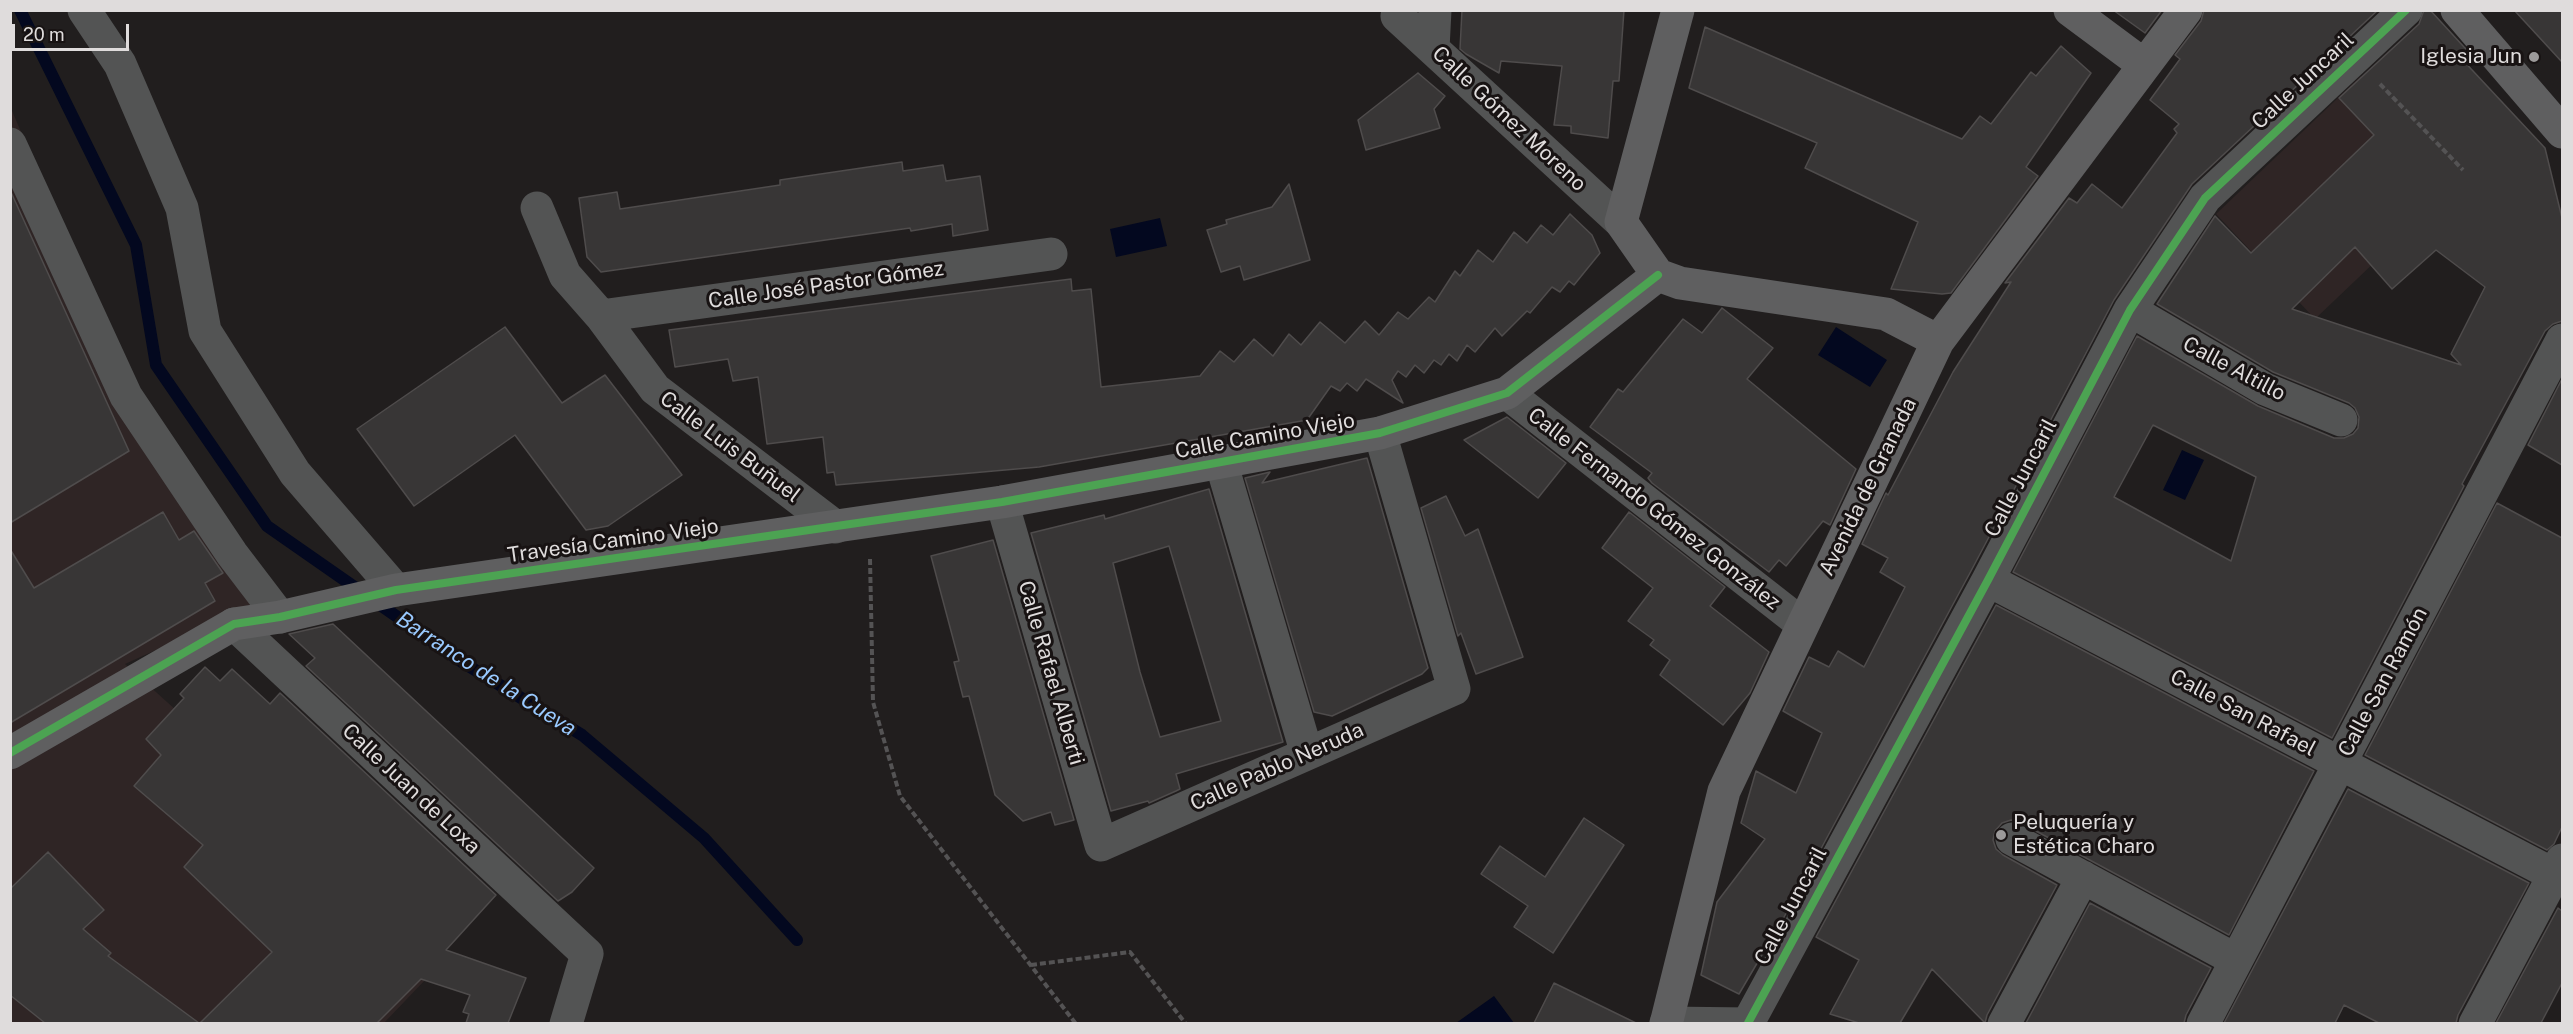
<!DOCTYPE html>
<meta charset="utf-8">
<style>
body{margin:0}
#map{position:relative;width:2573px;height:1034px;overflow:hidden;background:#211e1e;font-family:"Public Sans",sans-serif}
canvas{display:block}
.frame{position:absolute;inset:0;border:12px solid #dfdcdc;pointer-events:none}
.scale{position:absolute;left:12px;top:24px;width:117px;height:27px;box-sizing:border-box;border:3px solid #dfdcdc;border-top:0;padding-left:8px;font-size:18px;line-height:21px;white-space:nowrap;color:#dfdcdc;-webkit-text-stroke:4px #181313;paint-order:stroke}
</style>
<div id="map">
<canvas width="2573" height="1034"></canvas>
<div class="frame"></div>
<div class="scale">20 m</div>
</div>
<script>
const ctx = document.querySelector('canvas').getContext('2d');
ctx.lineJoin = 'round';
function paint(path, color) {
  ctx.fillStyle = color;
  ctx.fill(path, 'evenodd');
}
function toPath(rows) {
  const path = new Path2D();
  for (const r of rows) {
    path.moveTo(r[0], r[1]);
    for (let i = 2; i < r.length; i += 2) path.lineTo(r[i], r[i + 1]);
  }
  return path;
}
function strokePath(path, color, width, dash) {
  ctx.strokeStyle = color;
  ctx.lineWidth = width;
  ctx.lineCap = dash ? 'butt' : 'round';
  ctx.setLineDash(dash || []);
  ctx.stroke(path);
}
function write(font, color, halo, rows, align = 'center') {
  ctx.font = font + ' "Public Sans",sans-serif';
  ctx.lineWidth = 6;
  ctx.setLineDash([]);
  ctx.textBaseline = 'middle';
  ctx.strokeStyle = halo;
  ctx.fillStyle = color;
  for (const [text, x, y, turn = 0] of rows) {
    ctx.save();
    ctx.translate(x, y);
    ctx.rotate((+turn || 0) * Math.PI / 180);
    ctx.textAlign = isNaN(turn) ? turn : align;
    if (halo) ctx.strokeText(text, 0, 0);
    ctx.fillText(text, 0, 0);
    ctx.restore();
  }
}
paint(toPath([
 [2361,76,2460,181,2315,319,2216,214],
 [10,106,145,423,262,602,125,664,448,956,384,1023,11,1023]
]), '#2f2525');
paint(toPath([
 [1160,218,1167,246,1116,257,1110,229],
 [1836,327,1887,360,1870,387,1818,355],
 [2182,450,2204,460,2185,500,2163,490],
 [1494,996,1514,1023,1456,1023]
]), '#03081f');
strokePath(toPath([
 [20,10,136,245,156,365,267,526,462,662,582,735,704,838,797,940]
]), '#03081f', 12);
const building = toPath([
 [1462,10,1624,10,1619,81,1613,81,1608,138,1571,133,1571,126,1554,125,1562,66,1501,61,1499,73,1466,54,1460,49,1462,10],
 [2113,10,2162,10,2145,33,2113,10],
 [2204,10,2378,10,2192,184,2114,300,1971,571,1783,919,1739,994,1701,975,1717,902,1765,839,1741,823,1756,771,1796,793,1822,733,1783,711,1809,657,1829,667,1838,651,1864,667,1905,587,1880,572,1888,558,1862,544,1886,493,1888,495,1953,372,2011,282,2005,283,2069,198,2077,203,2092,184,2122,208,2177,133,2174,129,2179,124,2150,100,2180,59,2175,55,2201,21,2204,10],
 [2424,10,2430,10,2464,47,2466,49,2459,56,2545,148,2562,218,2562,321,2553,324,2545,331,2462,484,2464,486,2332,738,2013,572,2137,336,2258,406,2334,438,2344,438,2353,434,2358,428,2359,417,2355,408,2349,403,2273,372,2157,304,2215,216,2251,253,2374,135,2339,98,2419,24,2424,10],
 [2355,247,2392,289,2436,250,2485,287,2451,354,2461,365,2292,309,2355,247],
 [2153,425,2256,477,2231,561,2114,497,2153,425],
 [2514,10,2562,10,2562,62,2514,10],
 [1705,27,1962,139,1980,116,1991,124,2031,72,2036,76,2061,46,2091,73,2026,167,2038,176,1951,293,1942,294,1891,289,1918,222,1805,168,1817,143,1689,88,1705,27],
 [1418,73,1445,96,1434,109,1440,128,1366,150,1358,120,1418,73],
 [902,162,903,171,943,165,946,181,980,176,988,230,953,236,952,224,911,231,910,228,601,272,587,257,579,198,617,192,620,209,780,185,780,180,902,162],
 [1289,184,1310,260,1244,280,1240,266,1221,272,1207,230,1227,224,1226,220,1272,207,1289,184],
 [10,190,129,451,10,523,10,190],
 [1570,214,1592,235,1600,253,1574,285,1569,281,1560,292,1552,287,1530,313,1527,311,1502,336,1495,328,1475,352,1467,345,1457,361,1449,354,1441,365,1434,360,1424,373,1415,365,1406,377,1398,371,1392,380,1403,403,1366,379,1357,391,1347,383,1340,391,1331,386,1307,420,1039,467,836,485,834,472,827,473,823,437,767,444,758,377,733,381,728,359,675,367,669,330,1071,279,1072,291,1091,289,1101,387,1200,376,1220,351,1234,362,1254,339,1273,356,1289,334,1301,345,1320,322,1345,343,1365,321,1379,335,1398,312,1408,319,1429,297,1435,302,1455,271,1460,276,1478,250,1493,262,1514,232,1527,243,1541,225,1553,235,1570,214],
 [1722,308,1773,348,1747,379,1856,469,1830,525,1823,521,1786,566,1779,560,1769,572,1652,483,1648,478,1652,473,1590,427,1618,389,1623,392,1683,319,1702,333,1722,308],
 [505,327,562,403,605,375,682,475,608,526,586,530,515,435,414,506,357,429,505,327],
 [2562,379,2562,465,2528,445,2562,379],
 [1507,417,1566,463,1538,498,1464,440,1507,417],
 [1367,458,1428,668,1422,674,1332,716,1314,712,1245,478,1270,472,1262,483,1367,458],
 [1209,489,1283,742,1176,774,1180,789,1176,791,1149,803,1148,801,1111,811,1031,533,1104,515,1105,519,1209,489],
 [1169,546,1221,721,1160,737,1140,672,1113,563,1169,546],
 [1446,496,1465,536,1478,529,1523,657,1476,674,1461,633,1458,636,1421,508,1446,496],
 [2497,503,2562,538,2562,827,2554,844,2547,850,2365,755,2497,503],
 [163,512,179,540,194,531,223,573,205,583,215,601,10,723,10,549,34,588,163,512],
 [1629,512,1725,587,1710,606,1769,652,1750,693,1723,725,1660,675,1670,660,1650,645,1654,640,1628,621,1653,588,1602,548,1629,512],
 [993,540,1074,820,1055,825,1051,812,1023,821,995,795,969,696,963,697,954,662,959,661,931,556,993,540],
 [1996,605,2314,771,2229,935,2021,823,2011,820,2002,823,1995,831,1993,840,1996,849,2003,855,2057,885,1987,1015,1985,1023,1932,969,1900,1023,1859,1023,1830,1014,1859,960,1816,937,1996,605],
 [333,624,594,868,572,892,558,901,306,666,315,658,289,634,333,624],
 [205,667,220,681,232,669,270,704,280,693,496,895,446,950,526,978,508,1023,466,1023,469,1014,463,1012,470,995,421,979,377,1023,200,1023,272,952,184,867,203,845,134,786,161,755,146,739,184,698,180,694,205,667],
 [2348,789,2529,883,2458,1015,2456,1023,2379,1023,2344,1005,2335,1023,2224,1023,2348,789],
 [1584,818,1624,845,1553,953,1514,927,1528,906,1481,874,1500,846,1545,877,1584,818],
 [48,852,104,910,83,929,111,953,108,956,199,1023,45,1023,10,995,10,889,48,852],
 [2090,903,2211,968,2186,1015,2184,1023,2026,1023,2090,903],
 [2558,908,2562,911,2562,983,2541,1023,2496,1023,2558,908],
 [1554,983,1636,1023,1534,1023,1554,983]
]);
paint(building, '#383636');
strokePath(building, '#4f4c4c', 1.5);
strokePath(toPath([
 [2380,84,2463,170],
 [870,559,873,702,900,796,1076,1024],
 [1031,965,1130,952,1186,1024]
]), '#545354', 4, [6, 3]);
strokePath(toPath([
 [84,10,120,64,182,208,205,331,295,473,396,590],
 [1397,16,1621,222],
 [1433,49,1435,10],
 [10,144,126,396,232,554,280,617],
 [537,208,565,275,601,316,655,389,836,527],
 [2130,310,2265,389,2341,420],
 [601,316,1051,254],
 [1507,393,1802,624],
 [1221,462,1307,754],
 [1002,502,1101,845,1454,689,1380,433],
 [1988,580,2562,879],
 [234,624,587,954,566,1024],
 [2012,839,2236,960],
 [1666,1023,1750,1024],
 [1748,1023,1988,580,2130,310,2205,198,2406,10],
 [2004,1024,2083,877],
 [2203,1024,2562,340],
 [2475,1024,2562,860]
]), '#535454', 33);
strokePath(toPath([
 [1678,10,1621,222,1658,275,1680,283,1886,314,1938,341],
 [2070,10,2144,65],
 [2457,10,2562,132],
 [10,753,234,624,280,617,396,590,1002,502,1380,433,1507,393,1658,275],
 [1666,1024,1724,791,1938,341,2186,10]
]), '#5f5f60', 33);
strokePath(toPath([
 [10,753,234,624,280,617,396,590,1002,502,1380,433,1507,393,1658,275],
 [1748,1023,1988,580,2130,310,2205,198,2406,10]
]), '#4ca352', 8);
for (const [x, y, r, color] of [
 [2534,57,6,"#9c9a9a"],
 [2001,835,6,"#9c9a9a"]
]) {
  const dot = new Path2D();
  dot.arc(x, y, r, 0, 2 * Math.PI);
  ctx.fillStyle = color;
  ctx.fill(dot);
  strokePath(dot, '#181313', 2);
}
write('21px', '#dfdcdc', '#181313', [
 ["Iglesia Jun",2522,57],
 ["Peluquería y",2013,823,"left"],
 ["Estética Charo",2013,847,"left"]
], 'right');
write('21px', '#dfdcdc', '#181313', [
 ["Calle Juncaril",2303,81,-43],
 ["Calle Gómez Moreno",1509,119,43],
 ["Calle José Pastor Gómez",826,285,-8],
 ["Calle Altillo",2234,369,28],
 ["Calle Camino Viejo",1265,436,-10],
 ["Calle Luis Buñuel",730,447,37],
 ["Calle Juncaril",2021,478,-62],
 ["Avenida de Granada",1868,487,-64],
 ["Calle Fernando Gómez González",1654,509,38],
 ["Travesía Camino Viejo",613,541,-8],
 ["Calle Rafael Alberti",1051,673,74],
 ["Calle San Ramón",2383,682,-62],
 ["Calle San Rafael",2243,713,28],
 ["Calle Pablo Neruda",1277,767,-24],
 ["Calle Juan de Loxa",411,789,43],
 ["Calle Juncaril",1791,906,-62]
]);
write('italic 22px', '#99c9fe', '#181313', [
 ["Barranco de la Cueva",486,674,33]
]);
</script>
